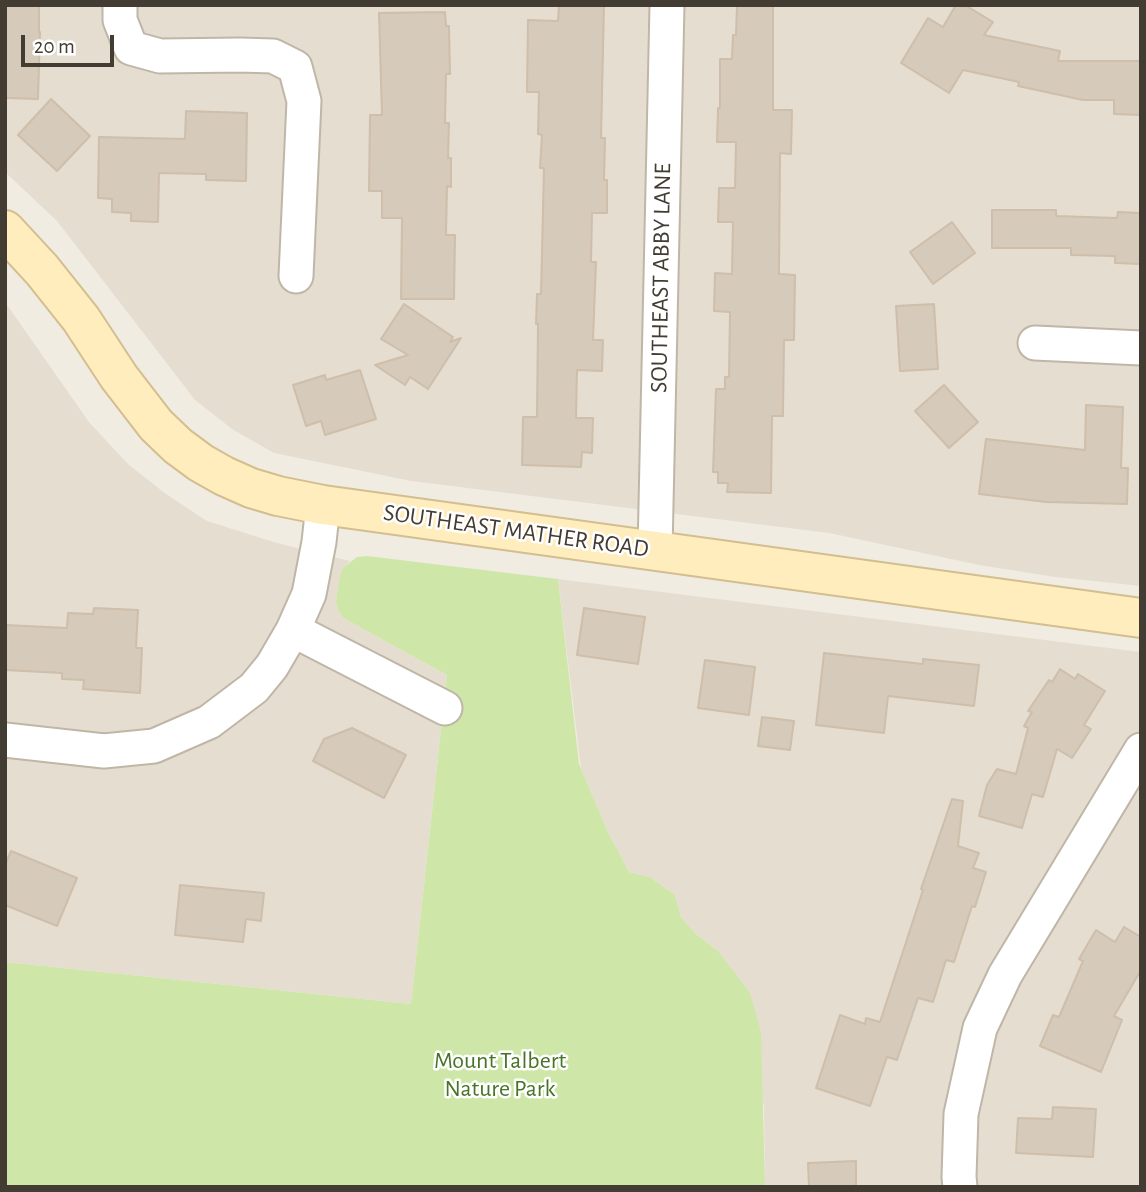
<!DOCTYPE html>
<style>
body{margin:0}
#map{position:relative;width:1146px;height:1192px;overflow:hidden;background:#f1ece2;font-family:"Alegreya Sans",sans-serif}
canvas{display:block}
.frame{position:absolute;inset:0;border:7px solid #433c32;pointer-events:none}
.scale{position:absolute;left:21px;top:35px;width:93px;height:32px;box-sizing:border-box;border:4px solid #433c32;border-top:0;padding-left:9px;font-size:21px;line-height:24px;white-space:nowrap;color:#433c32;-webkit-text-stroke:5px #fff;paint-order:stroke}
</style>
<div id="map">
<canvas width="1146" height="1192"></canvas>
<div class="frame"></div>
<div class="scale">20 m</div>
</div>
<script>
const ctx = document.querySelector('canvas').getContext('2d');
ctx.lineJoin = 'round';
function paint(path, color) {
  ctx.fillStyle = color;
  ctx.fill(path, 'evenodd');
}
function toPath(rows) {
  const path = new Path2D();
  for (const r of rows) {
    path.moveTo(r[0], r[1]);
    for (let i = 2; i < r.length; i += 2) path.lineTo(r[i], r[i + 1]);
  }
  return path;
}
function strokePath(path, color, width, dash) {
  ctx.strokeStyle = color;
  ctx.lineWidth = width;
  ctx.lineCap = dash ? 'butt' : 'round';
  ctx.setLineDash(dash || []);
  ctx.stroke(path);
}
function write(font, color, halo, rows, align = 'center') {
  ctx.font = font + ' "Alegreya Sans",sans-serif';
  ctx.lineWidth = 5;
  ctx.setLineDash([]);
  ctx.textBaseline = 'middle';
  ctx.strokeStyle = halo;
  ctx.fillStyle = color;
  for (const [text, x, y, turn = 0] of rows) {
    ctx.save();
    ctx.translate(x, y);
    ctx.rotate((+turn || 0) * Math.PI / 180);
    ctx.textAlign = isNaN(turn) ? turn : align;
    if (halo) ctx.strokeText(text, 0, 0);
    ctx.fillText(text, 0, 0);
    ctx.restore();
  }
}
paint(toPath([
 [5,5,1141,5,1141,586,1055,577,979,565,829,533,411,481,274,453,232,429,195,400,57,221,5,172],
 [5,302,89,422,128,464,166,494,207,521,277,543,350,561,344,567,340,574,336,601,338,610,343,618,447,675,411,1004,5,962],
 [558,579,1141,652,1141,1187,765,1187,764,1106,718,951,696,934,681,917,675,895,650,877,629,872,608,832,581,769]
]), '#e5ded0');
paint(toPath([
 [367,556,558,579,579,764,608,832,629,872,650,877,675,895,681,917,696,934,718,951,750,993,761,1032,765,1187,5,1187,5,962,411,1004,447,675,343,618,338,610,336,601,340,574,344,567,357,557]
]), '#cee7a9');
const building = toPath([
 [5,5,39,5,39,32,40,32,38,99,5,98,5,5],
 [559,5,604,5,601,138,605,138,604,180,607,180,607,213,592,213,591,262,596,262,593,340,603,340,602,371,577,370,576,418,593,418,592,453,582,452,581,467,522,465,523,417,537,417,538,324,536,324,537,294,541,294,544,168,540,168,542,135,538,134,539,92,527,92,528,20,558,21,559,5],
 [737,5,773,5,773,110,792,110,791,154,780,153,779,274,795,275,794,340,784,340,783,416,772,416,771,493,727,492,728,483,718,483,718,472,713,472,716,389,725,389,725,377,729,377,730,312,714,311,715,273,732,274,733,222,718,222,719,188,735,188,736,142,717,142,718,108,720,108,720,59,732,59,733,35,736,35,737,5],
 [956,5,965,5,993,22,984,35,1060,51,1058,61,1141,61,1141,115,1114,114,1114,100,1083,100,1018,86,1019,82,963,70,949,93,901,63,928,18,943,27,956,5],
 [445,12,446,26,449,26,450,74,446,74,445,123,449,123,448,158,451,158,451,187,447,186,446,235,455,235,454,299,401,299,402,218,382,218,382,191,369,191,370,115,382,115,379,13,445,12],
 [51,99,90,136,57,171,18,135,51,99],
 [186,111,247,113,246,181,206,180,206,174,159,173,158,222,131,221,131,213,112,212,112,199,98,198,99,137,185,139,186,111],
 [992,210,1056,210,1056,216,1117,218,1118,212,1141,213,1141,264,1115,263,1115,256,1071,255,1071,248,992,248,992,210],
 [952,222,975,253,933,284,910,252,952,222],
 [404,304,453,337,450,342,461,338,428,389,410,377,405,385,375,365,408,355,381,339,404,304],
 [934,304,938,369,900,371,896,306,934,304],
 [360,370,376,419,325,435,321,421,306,426,293,385,325,375,326,380,360,370],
 [944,385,978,422,949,448,915,411,944,385],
 [1086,405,1123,407,1121,468,1128,468,1127,504,1046,502,979,494,986,439,1085,450,1086,405],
 [94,608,138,610,136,648,142,648,140,693,83,689,84,680,62,679,62,673,5,670,5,625,67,628,68,613,93,614,94,608],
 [584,608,645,617,638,664,577,655,584,608],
 [824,653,923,664,923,659,979,665,974,706,888,696,884,733,816,725,824,653],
 [705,660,755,667,749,715,698,708,705,660],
 [1060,669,1075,679,1078,674,1105,691,1084,725,1091,729,1072,758,1057,749,1043,797,1032,794,1022,828,979,816,987,785,997,769,1016,774,1028,728,1024,726,1032,712,1028,711,1049,680,1052,682,1060,669],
 [762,717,794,721,790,750,758,746,762,717],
 [352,728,406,755,384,798,313,761,324,739,352,728],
 [952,799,963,801,958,846,979,853,973,868,986,872,975,907,972,906,954,962,946,960,933,1002,918,998,897,1060,887,1057,870,1106,816,1088,840,1015,865,1024,866,1018,880,1022,923,890,921,889,952,799],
 [11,851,77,878,57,926,5,905,5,865,11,851],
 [180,885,264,893,261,921,246,919,243,942,175,935,180,885],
 [1124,927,1141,937,1141,970,1114,1016,1122,1020,1101,1072,1040,1046,1053,1015,1059,1017,1083,961,1079,959,1096,930,1115,942,1124,927],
 [1053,1107,1096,1109,1093,1157,1016,1153,1018,1118,1052,1119,1053,1107],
 [856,1161,856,1187,809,1187,808,1163,856,1161]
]);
paint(building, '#d6caba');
strokePath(building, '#cebeaa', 2);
const street = toPath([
 [120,5,120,20,131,48,160,56,240,55,273,56,295,67,304,101,296,276],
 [1035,343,1141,348],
 [655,550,667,5],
 [293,630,445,708],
 [5,740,104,751,154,746,209,722,254,688,272,666,293,630,309,594,319,542,323,505],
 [960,1187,959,1177,961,1114,980,1028,1005,975,1141,750]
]);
const secondary = toPath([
 [5,230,42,270,81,319,119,377,156,425,178,446,201,463,224,476,251,488,278,496,323,505,1141,618]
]);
strokePath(street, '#bfb6a7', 37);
strokePath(secondary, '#d3be90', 42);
strokePath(street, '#fff', 33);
strokePath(secondary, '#ffedbe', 38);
write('24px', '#433c32', '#fff', [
 ["SOUTHEAST ABBY LANE",661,278,-89],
 ["SOUTHEAST MATHER ROAD",516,531,8]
]);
write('24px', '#477426', '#fff', [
 ["Mount Talbert",500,1061],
 ["Nature Park",500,1089]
]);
</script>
